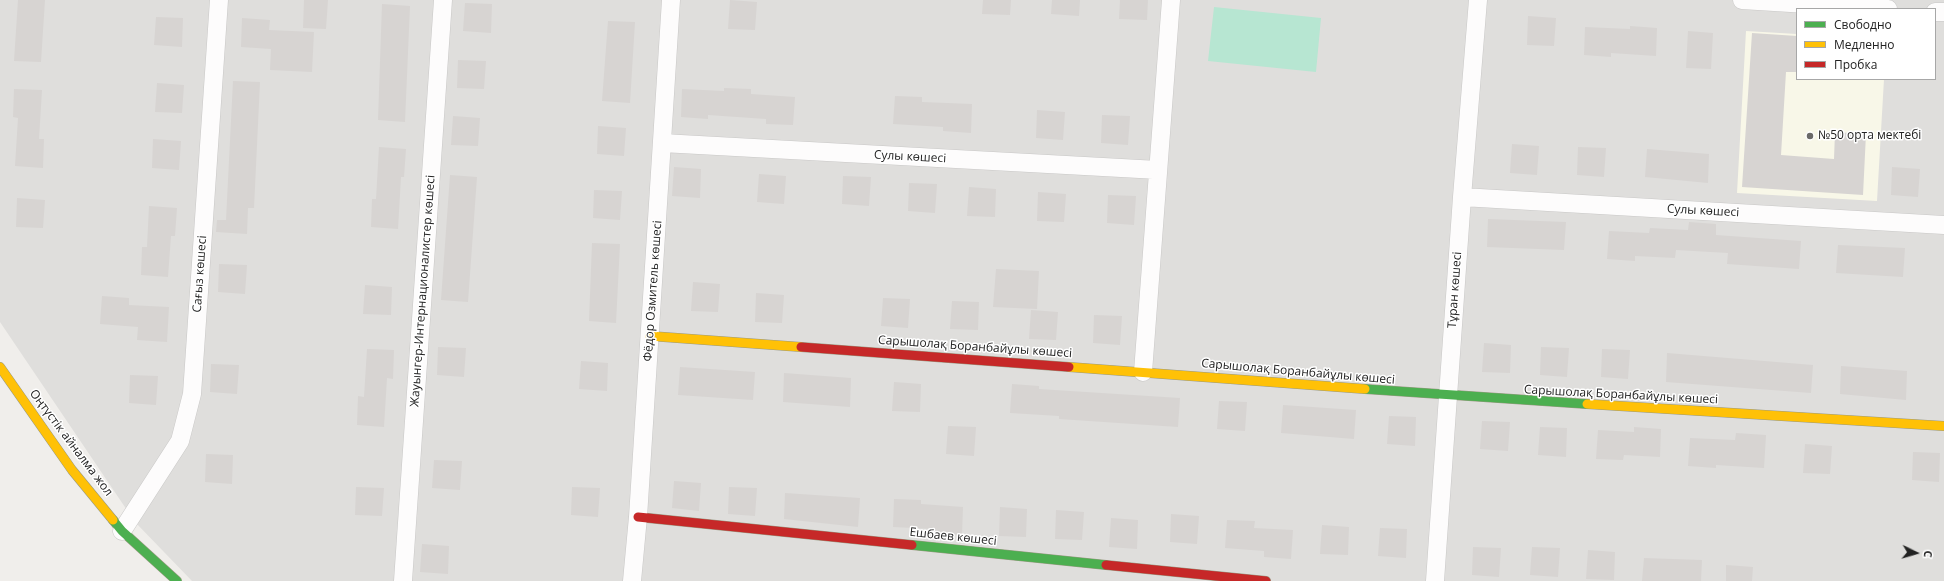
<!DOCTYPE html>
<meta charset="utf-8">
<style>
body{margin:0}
#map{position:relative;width:1944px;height:581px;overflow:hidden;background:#f0eeeb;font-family:"Open Sans",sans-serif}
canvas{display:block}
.legend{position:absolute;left:1796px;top:8px;width:140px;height:72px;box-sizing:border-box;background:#fff;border:1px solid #a7a7a7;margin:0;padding:5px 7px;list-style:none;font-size:12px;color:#222}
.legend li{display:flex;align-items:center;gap:8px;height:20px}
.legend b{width:20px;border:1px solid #a7a7a7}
.north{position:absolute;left:1896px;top:533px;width:40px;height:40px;-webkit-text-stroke:3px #fff;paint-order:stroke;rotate:95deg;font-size:11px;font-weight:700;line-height:16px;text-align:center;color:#222}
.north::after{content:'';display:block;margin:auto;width:14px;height:18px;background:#222;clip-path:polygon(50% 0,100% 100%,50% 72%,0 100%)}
</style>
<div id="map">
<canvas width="1944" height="581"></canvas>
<ul class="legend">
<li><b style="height:5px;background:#4caf50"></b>Свободно</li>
<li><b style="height:5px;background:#ffc107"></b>Медленно</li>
<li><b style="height:5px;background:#c62828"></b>Пробка</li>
</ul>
<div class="north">С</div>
</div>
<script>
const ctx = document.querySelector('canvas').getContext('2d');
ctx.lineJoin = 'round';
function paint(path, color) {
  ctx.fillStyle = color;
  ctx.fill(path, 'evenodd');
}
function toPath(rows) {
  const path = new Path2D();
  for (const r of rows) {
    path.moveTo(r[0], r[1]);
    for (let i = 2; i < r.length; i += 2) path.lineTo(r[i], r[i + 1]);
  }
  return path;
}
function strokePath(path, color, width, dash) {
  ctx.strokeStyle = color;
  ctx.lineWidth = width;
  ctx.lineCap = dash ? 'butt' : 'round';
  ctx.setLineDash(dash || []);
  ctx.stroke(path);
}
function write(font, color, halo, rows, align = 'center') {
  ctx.font = font + ' "Open Sans",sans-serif';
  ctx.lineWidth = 3;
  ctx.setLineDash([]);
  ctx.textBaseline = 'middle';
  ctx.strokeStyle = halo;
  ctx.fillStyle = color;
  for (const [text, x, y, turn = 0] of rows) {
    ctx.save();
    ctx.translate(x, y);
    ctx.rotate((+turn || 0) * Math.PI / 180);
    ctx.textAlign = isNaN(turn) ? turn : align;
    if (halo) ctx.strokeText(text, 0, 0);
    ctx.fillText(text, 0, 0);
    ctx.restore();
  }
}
paint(toPath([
 [0,0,1944,0,1944,581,192,581,135,522,0,322],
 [1797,9,1935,9,1935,79,1797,79]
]), '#dfdedc');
paint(toPath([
 [1746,31,1797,34,1797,79,1884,79,1877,201,1737,193]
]), '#f8f7e8');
paint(toPath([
 [1214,7,1321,18,1316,72,1208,61]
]), '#b7e6d2');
paint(toPath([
 [18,0,45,0,41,62,14,61],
 [304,0,328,0,326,29,303,28],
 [730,0,757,2,755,30,728,29],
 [983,0,1011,0,1010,15,982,14],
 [1052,0,1080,0,1079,16,1051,14],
 [1120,0,1148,0,1147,20,1119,19],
 [465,3,492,4,491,33,463,31],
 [382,4,410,6,405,122,378,120],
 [1528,16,1556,18,1554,46,1527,45],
 [156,17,183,18,182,47,154,45],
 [242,18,270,20,269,30,314,32,312,72,270,70,271,49,241,47],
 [608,21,635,22,630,103,602,101],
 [1630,26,1657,28,1656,56,1611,53,1611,57,1584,55,1585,27,1630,29],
 [1688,31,1713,33,1711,69,1686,68],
 [1752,33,1797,36,1797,72,1786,72,1781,155,1834,159,1835,132,1866,134,1863,195,1742,187],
 [458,60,486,61,484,89,457,88],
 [233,81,260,82,254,208,248,208,247,234,216,232,217,220,226,220],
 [157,83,184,85,182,113,155,112],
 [724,88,751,89,751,94,795,97,793,125,766,124,766,119,708,115,708,119,681,117,682,89,724,91],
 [14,89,42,90,39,139,44,139,43,168,15,166,18,118,13,117],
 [895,96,922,97,922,102,972,104,971,133,943,131,943,127,893,124],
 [1037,110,1065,112,1063,140,1036,138],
 [1102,115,1130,116,1128,145,1101,143],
 [453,116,480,118,478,146,451,145],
 [598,126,626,128,624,156,597,154],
 [153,139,181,141,179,170,152,168],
 [1512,144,1539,146,1537,175,1510,173],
 [379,147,406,149,404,177,401,177,398,229,371,227,372,199,376,199],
 [1578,147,1606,148,1604,177,1577,175],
 [1647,149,1709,154,1708,183,1645,177],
 [674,167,701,169,700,198,672,196],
 [1892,167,1920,169,1918,197,1891,195],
 [759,174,786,176,784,204,757,202],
 [450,175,477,177,468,302,441,300],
 [843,176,871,177,869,206,842,204],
 [909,183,937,184,935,213,908,211],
 [969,187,996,189,995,217,967,216],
 [594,190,622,191,620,220,593,218],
 [1038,192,1066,194,1064,222,1037,221],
 [1108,195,1136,196,1134,225,1107,223],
 [17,198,45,200,43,228,16,227],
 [149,206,177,208,175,236,171,236,168,277,141,275,142,247,147,247],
 [1488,219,1566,222,1564,250,1487,247],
 [1689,222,1716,224,1716,235,1801,241,1799,269,1727,264,1728,253,1676,250,1675,258,1635,256,1635,261,1607,259,1609,231,1649,233,1650,228,1688,230],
 [592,243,620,244,616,323,589,321],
 [1838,245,1905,248,1903,277,1836,273],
 [219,264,247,265,245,294,218,292],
 [996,269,1039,271,1037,309,993,307],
 [693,282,720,284,718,312,691,311],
 [365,285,392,287,391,315,363,314],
 [756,293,784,295,782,323,755,322],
 [102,296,129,298,129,305,169,307,167,342,137,340,138,327,100,324],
 [883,298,910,299,908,328,881,326],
 [952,301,979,302,978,330,950,329],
 [1031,310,1058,312,1056,340,1029,339],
 [1094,315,1122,316,1120,345,1093,343],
 [1484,343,1511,345,1510,373,1482,372],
 [438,347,466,348,464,377,437,375],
 [1541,347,1569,348,1567,377,1540,375],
 [367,349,394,350,393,379,387,378,384,427,357,425,358,396,364,397],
 [1602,349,1630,350,1628,379,1601,377],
 [1667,353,1813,365,1811,393,1666,382],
 [581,361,608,363,607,391,579,389],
 [211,364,239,365,237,394,210,392],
 [1841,366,1907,371,1906,400,1840,394],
 [680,367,755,372,753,400,678,395],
 [784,373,851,378,850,407,783,402],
 [130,375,158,376,156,405,129,403],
 [894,382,921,384,920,412,892,411],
 [1012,384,1039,386,1039,389,1180,398,1178,427,1059,419,1059,416,1010,413],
 [1219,401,1247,402,1245,431,1217,429],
 [1283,405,1356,410,1354,439,1281,433],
 [1389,416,1416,417,1415,446,1387,444],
 [1482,421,1510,422,1508,451,1480,449],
 [948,426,976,427,974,456,946,454],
 [1540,427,1567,428,1566,457,1538,455],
 [1634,427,1661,429,1660,457,1624,455,1623,460,1596,459,1598,430,1634,432],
 [1736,433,1766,435,1764,468,1716,465,1716,468,1688,466,1690,438,1735,440],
 [1805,444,1832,446,1830,474,1803,473],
 [1913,452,1940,453,1939,482,1912,480],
 [206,454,233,455,232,484,205,482],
 [434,460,462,461,460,490,432,488],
 [674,481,701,483,699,511,672,508],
 [356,487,384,488,382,516,355,515],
 [572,487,600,488,598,517,571,515],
 [729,487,757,488,755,516,728,514],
 [785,493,860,498,858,527,784,519],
 [894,499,921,500,921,504,963,507,962,535,934,533,934,529,893,527],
 [1000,507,1027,509,1026,537,999,536],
 [1056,510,1084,512,1082,540,1055,539],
 [1171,514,1199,516,1197,544,1170,542],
 [1111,518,1138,520,1137,549,1109,547],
 [1227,520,1255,521,1254,528,1293,530,1291,559,1264,557,1264,551,1225,548],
 [1322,525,1349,527,1348,555,1320,554],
 [1380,528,1407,529,1406,558,1378,556],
 [422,544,449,546,448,574,420,572],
 [1473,547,1501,548,1499,577,1472,575],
 [1532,547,1560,548,1558,577,1530,575],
 [1588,550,1615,552,1614,580,1586,579],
 [1644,558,1702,560,1701,581,1642,581],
 [1726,565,1753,567,1752,581,1726,581]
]), '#d7d4d2');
const street = toPath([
 [1742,0,1888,9],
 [1935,12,1944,12],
 [662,143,1158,170],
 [1462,197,1944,225],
 [1143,372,1171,0],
 [122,531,180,441,192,394,219,0],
 [403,581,443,0],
 [632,581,638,517,671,0],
 [1435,581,1462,197,1478,0]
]);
const fast = toPath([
 [1365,389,1587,404],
 [113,520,122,531,177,581],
 [912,545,1106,565]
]);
const slow = toPath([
 [650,336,801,347],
 [0,367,72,470,113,520],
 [1069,367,1365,389],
 [1587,404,1944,426]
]);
const jam = toPath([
 [801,347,1069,367],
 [638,517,912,545],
 [1106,565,1266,581]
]);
strokePath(street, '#c9c8c7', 19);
strokePath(fast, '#999a82', 10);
strokePath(slow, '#999a82', 10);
strokePath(jam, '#999a82', 10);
strokePath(street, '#fdfcfc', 18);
strokePath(fast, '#4caf50', 9);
strokePath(slow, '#ffc107', 9);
strokePath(jam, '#c62828', 9);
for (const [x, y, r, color] of [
 [1810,136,4,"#6a6968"]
]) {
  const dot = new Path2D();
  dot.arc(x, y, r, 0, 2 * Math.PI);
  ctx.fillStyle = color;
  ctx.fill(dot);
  strokePath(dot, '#fff', 1.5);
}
write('12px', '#222', '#fff', [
 ["№50 орта мектебі",1818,136]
], 'left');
write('12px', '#222', '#fff', [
 ["Сулы көшесі",910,157,3],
 ["Сулы көшесі",1703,211,3],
 ["Сағыз көшесі",200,274,-86],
 ["Тұран көшесі",1455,290,-86],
 ["Жауынгер-Интернационалистер көшесі",423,291,-86],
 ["Фёдор Озмитель көшесі",653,291,-86],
 ["Сарышолақ Боранбайұлы көшесі",975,347,4],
 ["Сарышолақ Боранбайұлы көшесі",1298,372,5],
 ["Сарышолақ Боранбайұлы көшесі",1621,395,3],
 ["Оңтүстік айналма жол",71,443,53],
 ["Ешбаев көшесі",953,537,6]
]);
</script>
